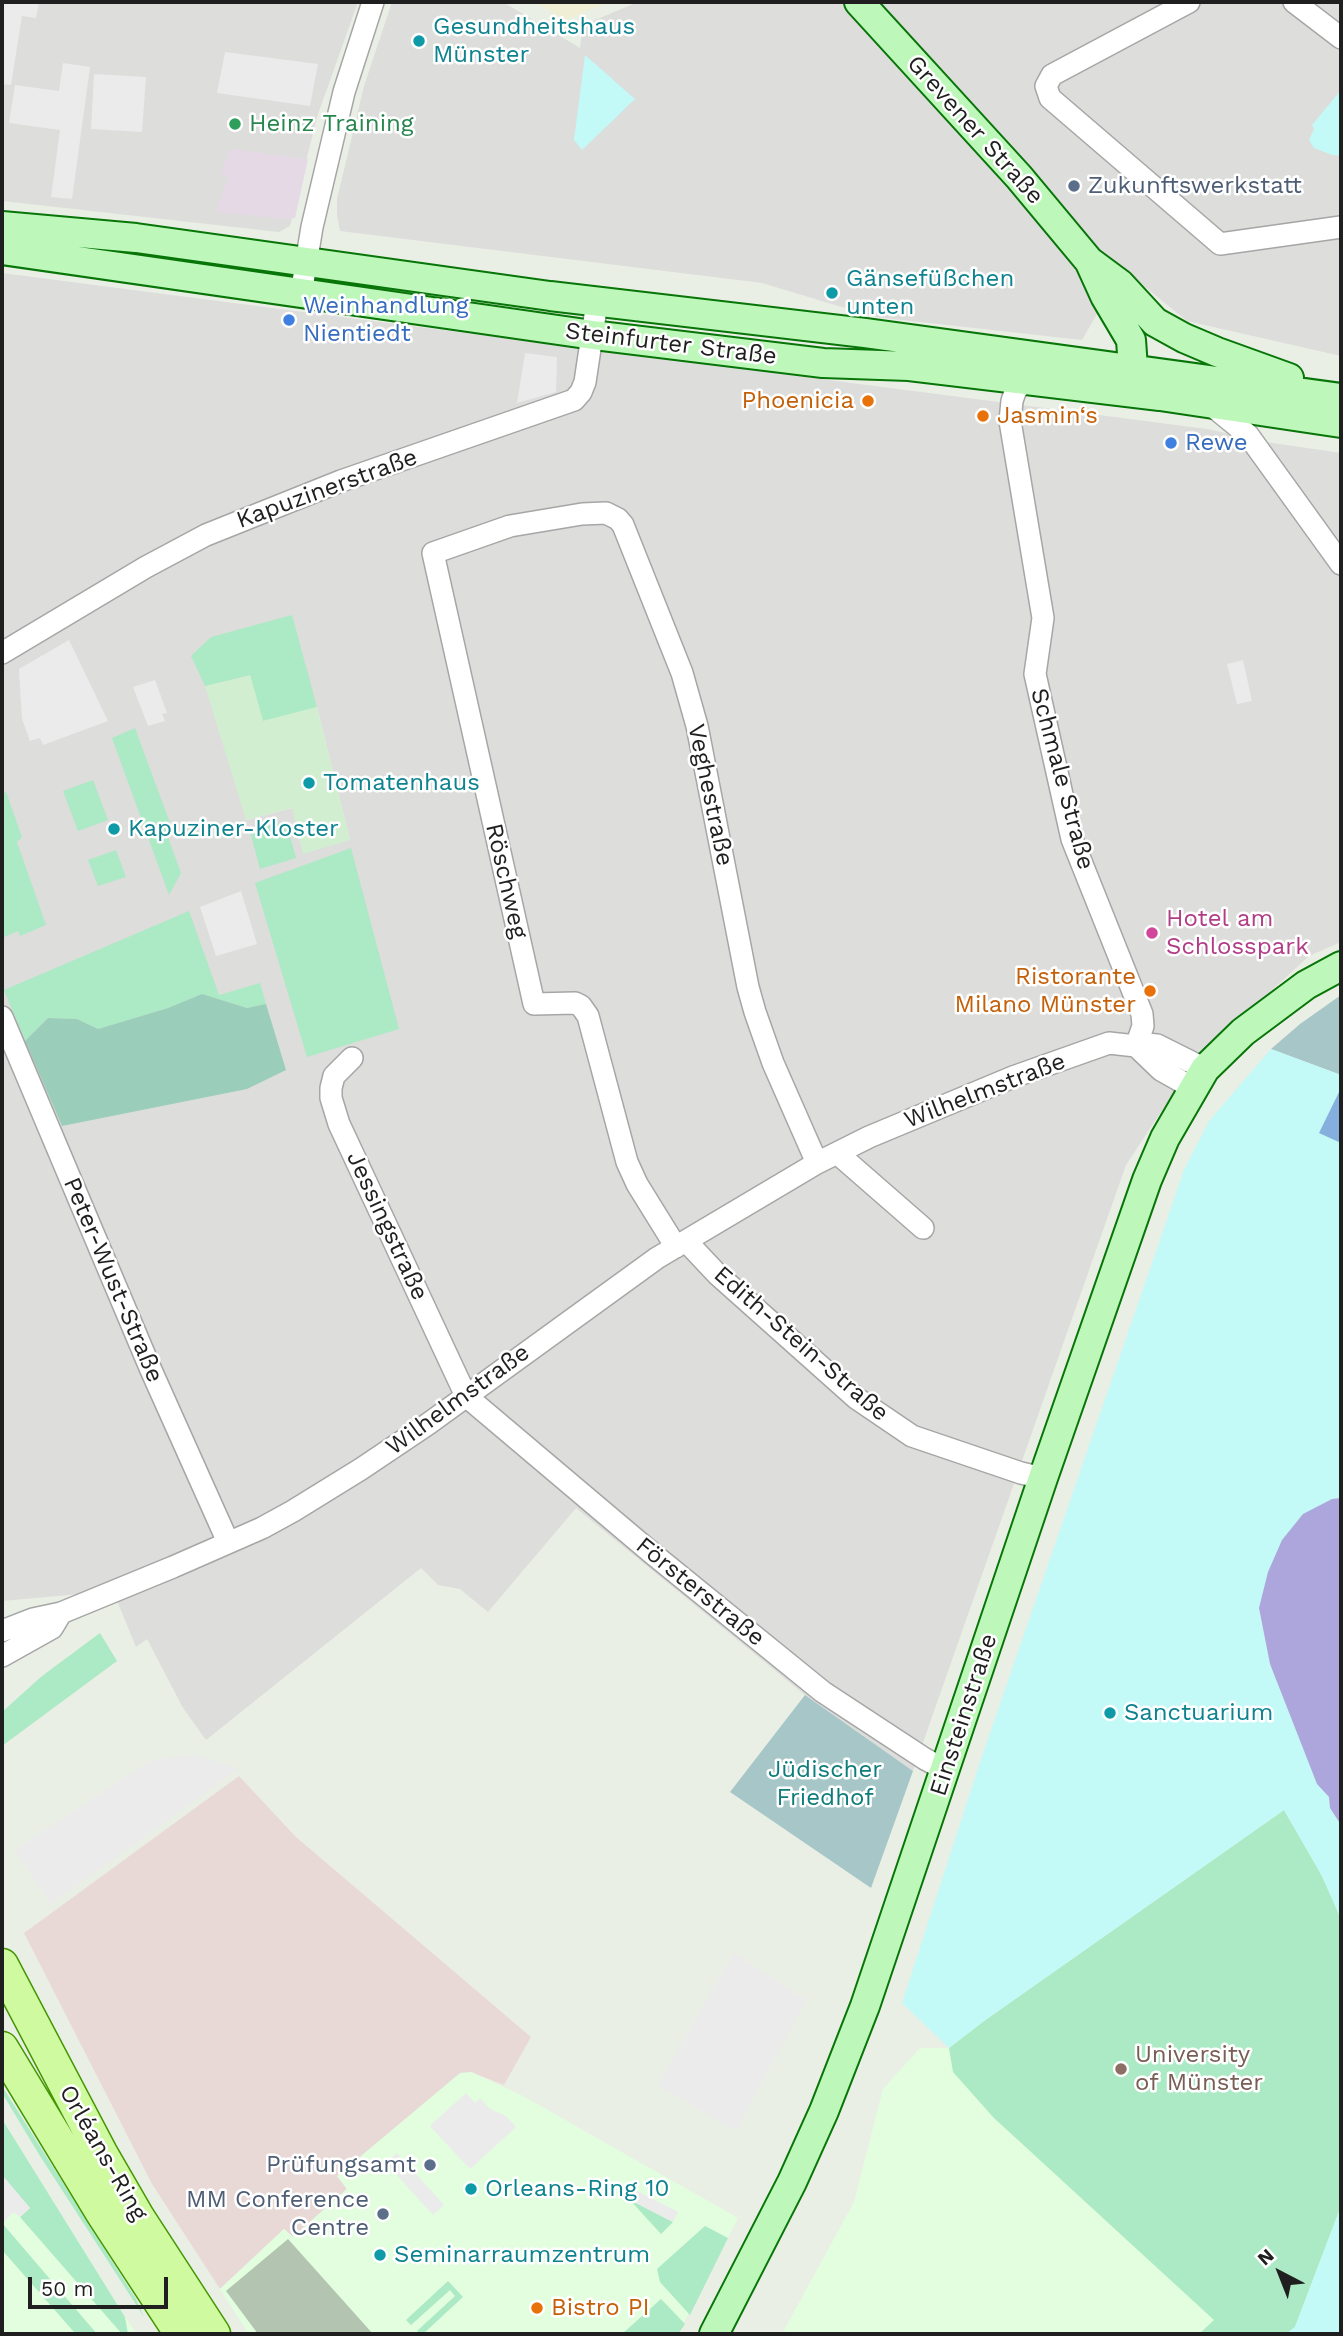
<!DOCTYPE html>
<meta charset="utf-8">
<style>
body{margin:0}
#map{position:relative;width:1343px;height:2336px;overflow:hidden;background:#eaefe5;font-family:"Work Sans",sans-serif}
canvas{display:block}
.frame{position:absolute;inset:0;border:4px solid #1f1f1f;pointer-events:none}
.north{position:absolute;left:1245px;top:2238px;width:70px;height:70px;-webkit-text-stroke:5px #fff;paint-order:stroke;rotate:318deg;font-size:19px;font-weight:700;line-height:28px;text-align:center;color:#1f1f1f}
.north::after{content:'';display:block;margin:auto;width:24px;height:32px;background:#1f1f1f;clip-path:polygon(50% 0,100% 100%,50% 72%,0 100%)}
.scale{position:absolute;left:28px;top:2277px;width:140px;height:32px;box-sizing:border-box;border:4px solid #1f1f1f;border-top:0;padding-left:9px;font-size:21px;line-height:24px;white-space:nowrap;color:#1f1f1f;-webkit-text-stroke:5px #fff;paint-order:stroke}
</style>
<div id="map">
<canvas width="1343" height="2336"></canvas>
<div class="frame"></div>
<div class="north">N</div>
<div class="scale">50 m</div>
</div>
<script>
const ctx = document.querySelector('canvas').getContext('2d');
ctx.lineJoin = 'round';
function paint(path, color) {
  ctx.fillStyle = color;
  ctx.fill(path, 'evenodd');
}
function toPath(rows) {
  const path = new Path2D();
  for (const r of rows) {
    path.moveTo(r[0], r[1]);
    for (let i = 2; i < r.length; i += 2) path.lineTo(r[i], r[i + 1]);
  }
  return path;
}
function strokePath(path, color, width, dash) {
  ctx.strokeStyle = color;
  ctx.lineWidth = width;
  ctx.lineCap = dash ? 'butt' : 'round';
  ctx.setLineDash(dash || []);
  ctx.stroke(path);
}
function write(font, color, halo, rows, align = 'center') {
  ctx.font = font + ' "Work Sans",sans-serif';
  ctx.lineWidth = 5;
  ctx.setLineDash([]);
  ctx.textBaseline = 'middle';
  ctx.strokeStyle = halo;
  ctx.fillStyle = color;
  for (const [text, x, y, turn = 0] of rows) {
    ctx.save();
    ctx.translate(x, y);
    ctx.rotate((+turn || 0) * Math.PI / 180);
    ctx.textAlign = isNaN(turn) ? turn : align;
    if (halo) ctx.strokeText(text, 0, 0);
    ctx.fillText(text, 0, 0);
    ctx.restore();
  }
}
paint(toPath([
 [2,2,358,2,317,117,290,226,279,232,2,201],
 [392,2,503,2,580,48,583,25,638,2,1341,2,1341,356,1187,321,1123,269,1082,340,875,317,762,283,340,231,337,216,337,199,364,86],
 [2,273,1207,429,1266,442,1341,453,1341,942,1309,956,1193,1063,1126,1165,913,1771,805,1695,576,1508,488,1612,460,1589,438,1585,421,1568,206,1740,183,1708,147,1639,136,1647,113,1591,2,1601],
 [250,675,317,707,350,840,292,808,247,820]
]), '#dddddc');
paint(toPath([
 [534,2,611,2,565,20]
]), '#f0eed5');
paint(toPath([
 [239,1776,296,1837,531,2037,504,2085,471,2072,337,2176,347,2189,293,2237,284,2229,220,2289,152,2184,24,1933]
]), '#e8d9d7');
paint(toPath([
 [1341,1919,1341,2206,1295,2327,1286,2334,782,2334,854,2202,883,2089,920,2048,949,2048,984,2021],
 [471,2072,523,2096,738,2218,678,2334,249,2334,220,2289,284,2229,293,2237,347,2189,337,2176,460,2073],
 [2,2119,125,2317,137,2334,2,2334]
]), '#e2fedf');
paint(toPath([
 [288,2239,373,2334,258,2334,226,2291]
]), '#b3c4b1');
paint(toPath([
 [250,675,263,721,317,707,350,840,303,854,292,808,246,820,205,686]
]), '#d2eed1');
paint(toPath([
 [292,615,317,707,263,721,250,675,205,686,191,656,211,637],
 [135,728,174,834,168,837,181,873,169,895,112,738],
 [93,780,108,820,78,831,63,791],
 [6,792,22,837,17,842,46,925,20,936,18,931,2,938,2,794],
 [286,821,296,858,260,869,250,831],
 [351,848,399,1029,307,1057,255,883],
 [116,850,126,877,98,886,88,860],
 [189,911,219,995,260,983,266,1004,247,1008,202,994,168,1008,98,1029,77,1019,48,1018,25,1041,4,990],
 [100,1633,117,1661,2,1746,2,1712,42,1676],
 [1284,1810,1322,1876,1341,1919,1341,2206,1295,2327,1286,2334,1199,2334,1214,2320,994,2118,953,2072,949,2048,984,2021],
 [2,2086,136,2299,144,2317,40,2156,2,2093],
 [2,2119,125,2317,128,2334,122,2334,20,2217,30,2208,2,2175],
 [630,2200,673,2222,661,2234],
 [2,2223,97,2334,72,2334,74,2332,2,2250],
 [705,2226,728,2238,690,2315,660,2282,657,2269],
 [448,2281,463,2297,423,2334,420,2334,417,2331,455,2296,450,2290,411,2325,406,2320],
 [661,2299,685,2324,678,2334,622,2334]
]), '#ace9c5');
paint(toPath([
 [202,994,247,1008,266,1004,286,1070,247,1089,62,1126,25,1041,48,1018,77,1019,98,1029,168,1008]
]), '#9bceba');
paint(toPath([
 [1341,995,1341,1075,1271,1049,1300,1024],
 [805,1695,913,1771,871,1888,730,1792]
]), '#a7c6c8');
paint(toPath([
 [585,55,635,99,582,150,574,140],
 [1341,90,1341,156,1332,155,1314,148,1309,140,1314,129,1312,125],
 [1271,1049,1341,1075,1341,1498,1332,1499,1259,1608,1270,1664,1317,1783,1329,1797,1330,1808,1341,1825,1341,1919,1322,1876,1284,1810,984,2021,949,2048,902,2003,981,1759,1184,1170,1209,1121],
 [1341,2206,1341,2334,1286,2334,1295,2327]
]), '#c3f9f7');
paint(toPath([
 [1341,1088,1341,1143,1319,1133]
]), '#85b0dd');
paint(toPath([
 [2,2,39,2,36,18,22,16,11,85,2,84],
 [225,52,318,64,310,106,217,93],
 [63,63,90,67,72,199,51,197,60,130,9,123,15,85,59,91],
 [94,74,146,77,142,132,91,129],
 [525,353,557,357,556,392,517,403],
 [69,640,108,721,43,745,40,738,30,741,22,719,19,669],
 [1243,660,1252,701,1237,704,1227,664],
 [155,680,167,713,162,714,165,721,148,726,133,687],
 [241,891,257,944,216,956,200,907],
 [195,1755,238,1769,51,1904,15,1850,151,1760],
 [734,1953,806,2000,736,2131,658,2085],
 [466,2093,475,2103,480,2098,490,2109,506,2116,516,2127,470,2169,430,2126],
 [397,2153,444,2205,433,2215,386,2163],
 [2,2175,30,2208,20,2217,14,2212,2,2223],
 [636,2190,678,2212,673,2222,630,2200]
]), '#ebebeb');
paint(toPath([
 [230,149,308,159,295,218,286,219,216,212,229,175,220,174]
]), '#e4d9e5');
paint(toPath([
 [1341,1498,1341,1825,1330,1808,1329,1797,1317,1784,1270,1664,1259,1608,1268,1572,1282,1540,1303,1514,1332,1499]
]), '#ada6dc');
const street = toPath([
 [1189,2,1052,75,1046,86,1050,98,1220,244,1341,227],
 [1294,2,1341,38],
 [301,294,312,227,344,92,373,2],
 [1022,381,1015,392,1012,401,1010,421,1043,618,1035,674,1072,839,1142,1014,1143,1026,1136,1046],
 [1210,404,1248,435,1341,564],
 [2,653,146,567,206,535,341,481,574,400,581,392,585,382,597,302],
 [2,1017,151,1370,228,1542],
 [1136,1046,1161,1070,1193,1088],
 [352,1058,334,1076,331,1088,331,1098,339,1124,466,1396,653,1554,823,1692,925,1759,946,1770],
 [837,1153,923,1228],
 [686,1241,718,1275,856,1398,912,1436,1021,1473,1043,1478],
 [676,1247,637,1184,627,1162,588,1016,581,1006,575,1003,534,1004,433,553,510,526,582,514,606,513,618,519,623,525,682,673,697,726,748,987,755,1012,773,1063,817,1163],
 [2,1631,33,1619,61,1613,173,1567,262,1528,293,1511,361,1469,428,1424,657,1258,817,1163,869,1137,1013,1077,1109,1043,1136,1046,1146,1044,1157,1045,1205,1069],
 [2,1656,52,1628,61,1613]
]);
const secondary = toPath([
 [859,2,1019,177,1089,261,1120,284,1155,322,1184,338,1217,352,1289,378],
 [2,226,136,238,550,296,865,333,1341,398],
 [2,250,593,335,823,363,909,366,1160,396,1341,423],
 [1090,263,1105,296,1131,340,1133,368,1144,379],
 [714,2334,792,2182,824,2111,865,2006,1043,1478,1147,1180,1165,1138,1205,1069,1243,1032,1306,985,1341,966]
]);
const primary = toPath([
 [2,1965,101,2153,138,2217,214,2334],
 [2,2048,102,2213,181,2334]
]);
strokePath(street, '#a6a6a6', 24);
strokePath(secondary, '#077507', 32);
strokePath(primary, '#439703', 35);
strokePath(street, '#fff', 21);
strokePath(secondary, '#bdf8ba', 28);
strokePath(primary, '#d0fa9f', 32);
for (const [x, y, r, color] of [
 [419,41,7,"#0f9aa8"],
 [235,124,7,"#2e9e5b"],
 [1074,186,7,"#5c6f8a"],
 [832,293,7,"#0f9aa8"],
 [289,320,7,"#3f7fe0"],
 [868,401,7,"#e8710a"],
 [983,416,7,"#e8710a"],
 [1171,443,7,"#3f7fe0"],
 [309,783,7,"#0f9aa8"],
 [114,829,7,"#0f9aa8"],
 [1152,933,7,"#d1479c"],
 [1150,991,7,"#e8710a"],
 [1110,1713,7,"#0f9aa8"],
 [1121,2069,7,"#8d6e63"],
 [430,2165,7,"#5c6f8a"],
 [471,2189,7,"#0f9aa8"],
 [383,2214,7,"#5c6f8a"],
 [380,2255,7,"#0f9aa8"],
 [537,2308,7,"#e8710a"]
]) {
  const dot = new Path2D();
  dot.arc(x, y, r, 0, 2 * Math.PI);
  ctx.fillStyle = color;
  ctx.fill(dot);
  strokePath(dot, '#fff', 2.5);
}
write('24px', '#0d838f', '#fff', [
 ["Gesundheitshaus",433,27],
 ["Münster",433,55],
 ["Gänsefüßchen",846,279],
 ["unten",846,307],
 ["Tomatenhaus",323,783],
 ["Kapuziner-Kloster",128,829],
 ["Sanctuarium",1124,1713],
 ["Orleans-Ring 10",485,2189],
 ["Seminarraumzentrum",394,2255]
], 'left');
write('24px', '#27864d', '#fff', [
 ["Heinz Training",249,124]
], 'left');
write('24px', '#1f1f1f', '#fff', [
 ["Grevener Straße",975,130,48],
 ["Steinfurter Straße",671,344,7],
 ["Kapuzinerstraße",327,489,-20],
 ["Schmale Straße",1062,779,75],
 ["Veghestraße",710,795,78],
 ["Röschweg",506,881,77],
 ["Wilhelmstraße",985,1091,-21],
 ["Jessingstraße",387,1226,65],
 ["Peter-Wust-Straße",113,1280,67],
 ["Edith-Stein-Straße",801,1344,41],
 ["Wilhelmstraße",458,1400,-36],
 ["Försterstraße",700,1592,39],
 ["Einsteinstraße",964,1715,-72],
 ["Orléans-Ring",103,2153,60]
]);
write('24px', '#4e5e75', '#fff', [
 ["Zukunftswerkstatt",1088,186,"left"],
 ["Prüfungsamt",416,2165],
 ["MM Conference",369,2200],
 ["Centre",369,2228]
], 'right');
write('24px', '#366cbe', '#fff', [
 ["Weinhandlung",303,306],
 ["Nientiedt",303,334],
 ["Rewe",1185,443]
], 'left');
write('24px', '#c56008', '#fff', [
 ["Phoenicia",854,401],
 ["Jasmin‘s",997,416,"left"],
 ["Ristorante",1136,977],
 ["Milano Münster",1136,1005],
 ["Bistro PI",551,2308,"left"]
], 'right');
write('24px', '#b23c85', '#fff', [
 ["Hotel am",1166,919],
 ["Schlosspark",1166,947]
], 'left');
write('24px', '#0d7c7a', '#fff', [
 ["Jüdischer",825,1770],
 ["Friedhof",825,1798]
]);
write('24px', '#785e54', '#fff', [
 ["University",1135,2055],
 ["of Münster",1135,2083]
], 'left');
</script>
